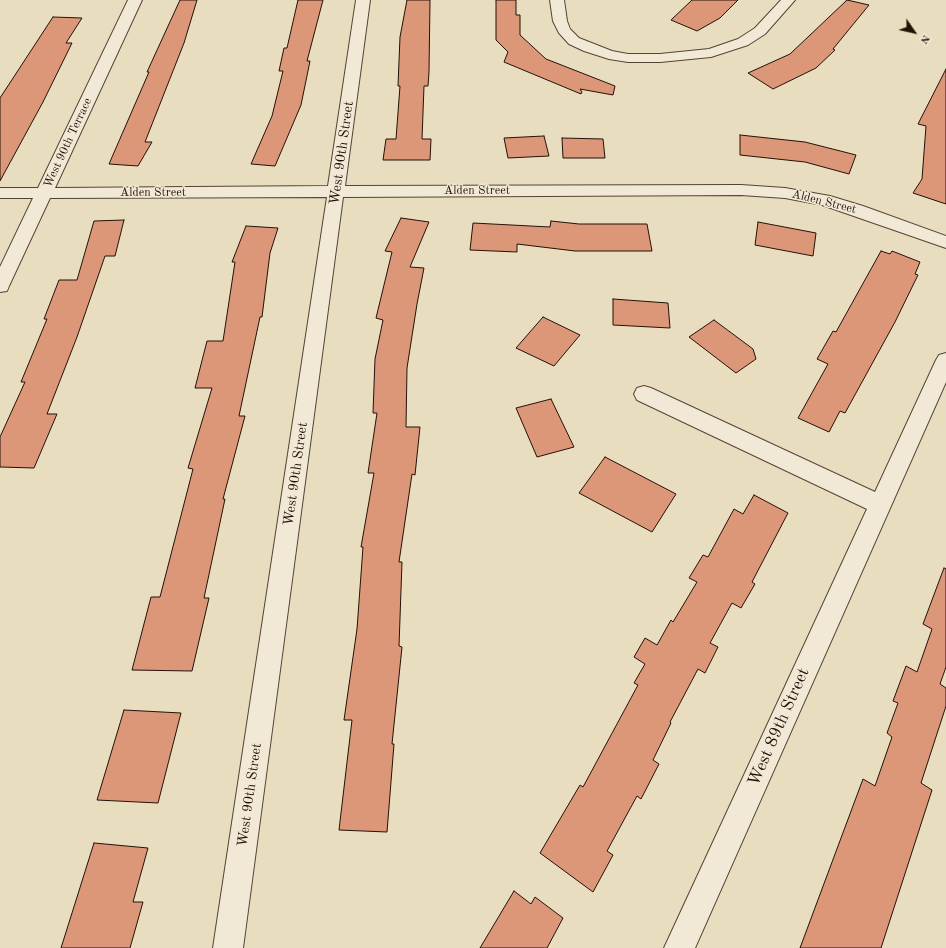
<!DOCTYPE html>
<style>
body{margin:0}
#map{position:relative;width:946px;height:948px;overflow:hidden;background:#e9ddc0;font-family:"Old Standard TT",serif}
canvas{display:block}
.north{position:absolute;left:894px;top:12px;width:40px;height:40px;-webkit-text-stroke:3px #f1e9d6;paint-order:stroke;rotate:124deg;font-size:11px;font-weight:700;line-height:16px;text-align:center;color:#231108}
.north::after{content:'';display:block;margin:auto;width:14px;height:18px;background:#231108;clip-path:polygon(50% 0,100% 100%,50% 72%,0 100%)}
</style>
<div id="map">
<canvas width="946" height="948"></canvas>
<div class="north">N</div>
</div>
<script>
const ctx = document.querySelector('canvas').getContext('2d');
ctx.lineJoin = 'round';
function paint(path, color) {
  ctx.fillStyle = color;
  ctx.fill(path, 'evenodd');
}
function toPath(rows) {
  const path = new Path2D();
  for (const r of rows) {
    path.moveTo(r[0], r[1]);
    for (let i = 2; i < r.length; i += 2) path.lineTo(r[i], r[i + 1]);
  }
  return path;
}
function strokePath(path, color, width, dash) {
  ctx.strokeStyle = color;
  ctx.lineWidth = width;
  ctx.lineCap = dash ? 'butt' : 'round';
  ctx.setLineDash(dash || []);
  ctx.stroke(path);
}
function write(font, color, halo, rows, align = 'center') {
  ctx.font = font + ' "Old Standard TT",serif';
  ctx.lineWidth = 3;
  ctx.setLineDash([]);
  ctx.textBaseline = 'middle';
  ctx.strokeStyle = halo;
  ctx.fillStyle = color;
  for (const [text, x, y, turn = 0] of rows) {
    ctx.save();
    ctx.translate(x, y);
    ctx.rotate((+turn || 0) * Math.PI / 180);
    ctx.textAlign = isNaN(turn) ? turn : align;
    if (halo) ctx.strokeText(text, 0, 0);
    ctx.fillText(text, 0, 0);
    ctx.restore();
  }
}
const building = toPath([
 [180,0,197,0,184,43,145,142,152,142,138,166,109,164,149,72,147,72,180,0],
 [298,0,323,0,307,61,310,61,301,105,275,166,251,164,272,116,283,71,279,71,284,48,287,48,298,0],
 [407,0,430,0,429,72,428,86,424,86,422,139,431,139,430,160,383,160,386,139,396,139,400,86,398,86,400,37,407,0],
 [496,0,516,0,516,15,520,15,520,35,546,59,615,86,613,95,580,89,582,92,581,94,504,62,508,52,496,40,496,0],
 [692,0,738,0,720,18,697,31,671,20,692,0],
 [847,0,869,5,833,49,835,50,816,68,773,89,748,73,790,54,847,0],
 [53,17,82,18,66,43,72,43,43,102,0,181,0,98,53,17],
 [946,69,946,204,913,193,922,179,926,126,918,124,946,69],
 [740,135,805,142,856,155,849,174,805,162,740,155,740,135],
 [544,136,549,156,508,158,504,138,544,136],
 [562,138,603,139,605,158,563,158,562,138],
 [401,218,429,222,410,267,424,268,417,304,407,368,406,427,420,427,415,475,412,474,399,562,402,562,399,646,402,647,392,744,394,744,387,832,339,830,352,720,344,720,357,629,363,547,361,547,374,473,368,473,377,413,373,413,375,359,383,320,376,318,392,252,385,251,401,218],
 [124,220,115,256,105,256,77,337,47,414,57,414,34,468,0,467,0,437,25,382,21,382,47,319,44,319,59,280,77,280,94,221,124,220],
 [551,221,579,224,647,224,652,251,575,251,517,244,517,252,470,250,473,223,550,227,551,221],
 [758,222,816,233,813,256,755,245,758,222],
 [246,226,278,228,270,253,262,317,260,317,239,416,245,416,223,499,225,499,204,598,209,598,192,671,132,670,151,597,160,597,193,469,188,468,212,388,195,388,207,341,223,341,235,262,232,262,246,226],
 [881,251,890,254,892,251,920,262,915,274,918,275,895,322,845,413,840,411,829,432,798,418,828,364,817,359,833,331,836,332,881,251],
 [613,299,668,303,670,328,613,325,613,299],
 [543,317,580,335,554,366,516,348,543,317],
 [714,320,753,349,756,359,736,373,689,337,714,320],
 [551,399,574,447,537,457,516,408,551,399],
 [605,457,676,494,652,532,579,493,605,457],
 [754,495,788,513,752,582,755,584,741,608,732,603,710,643,718,647,705,673,698,669,670,722,671,723,653,760,659,764,641,799,637,796,607,851,613,855,593,892,540,853,580,785,583,787,638,685,634,683,645,664,634,657,645,638,657,645,671,620,673,622,697,582,689,578,703,555,708,557,734,509,743,514,754,495],
 [944,568,946,569,946,667,940,684,946,688,946,706,921,783,932,790,881,948,800,948,863,779,875,786,892,737,887,733,898,703,893,701,906,666,917,672,932,629,923,624,944,568],
 [124,710,181,713,158,803,97,800,124,710],
 [94,843,148,848,133,902,143,902,130,948,61,948,94,843],
 [514,891,531,904,535,897,563,918,547,948,480,948,514,891]
]);
paint(building, '#dc9678');
strokePath(building, '#231108', 1);
const minor = toPath([
 [128,0,142,0,55,188,328,186,356,0,370,0,345,186,741,185,785,188,830,196,863,206,946,236,946,248,822,205,785,198,741,195,343,197,243,948,213,948,327,197,50,198,9,286,7,291,0,292,0,267,33,198,0,198,0,188,38,188,128,0],
 [550,0,564,0,567,21,570,29,579,38,612,51,628,54,660,54,709,49,738,39,755,28,781,0,795,0,765,34,748,45,711,57,660,62,628,62,609,59,584,51,569,44,559,33,553,21,550,0],
 [946,353,946,382,695,948,664,948,867,509,637,400,634,394,637,388,644,386,651,388,875,492,936,360,939,355,946,353]
]);
strokePath(minor, '#544436', 2);
paint(minor, '#f1e9d6');
write('12px', '#231108', '#f1e9d6', [
 ["West 90th Terrace",68,143,-65],
 ["Alden Street",477,191],
 ["Alden Street",153,193],
 ["Alden Street",824,202,14]
]);
write('14px', '#231108', '#f1e9d6', [
 ["West 90th Street",342,153,-82],
 ["West 90th Street",296,474,-82],
 ["West 90th Street",250,795,-82]
]);
write('17px', '#231108', '#f1e9d6', [
 ["West 89th Street",779,727,-66]
]);
</script>
